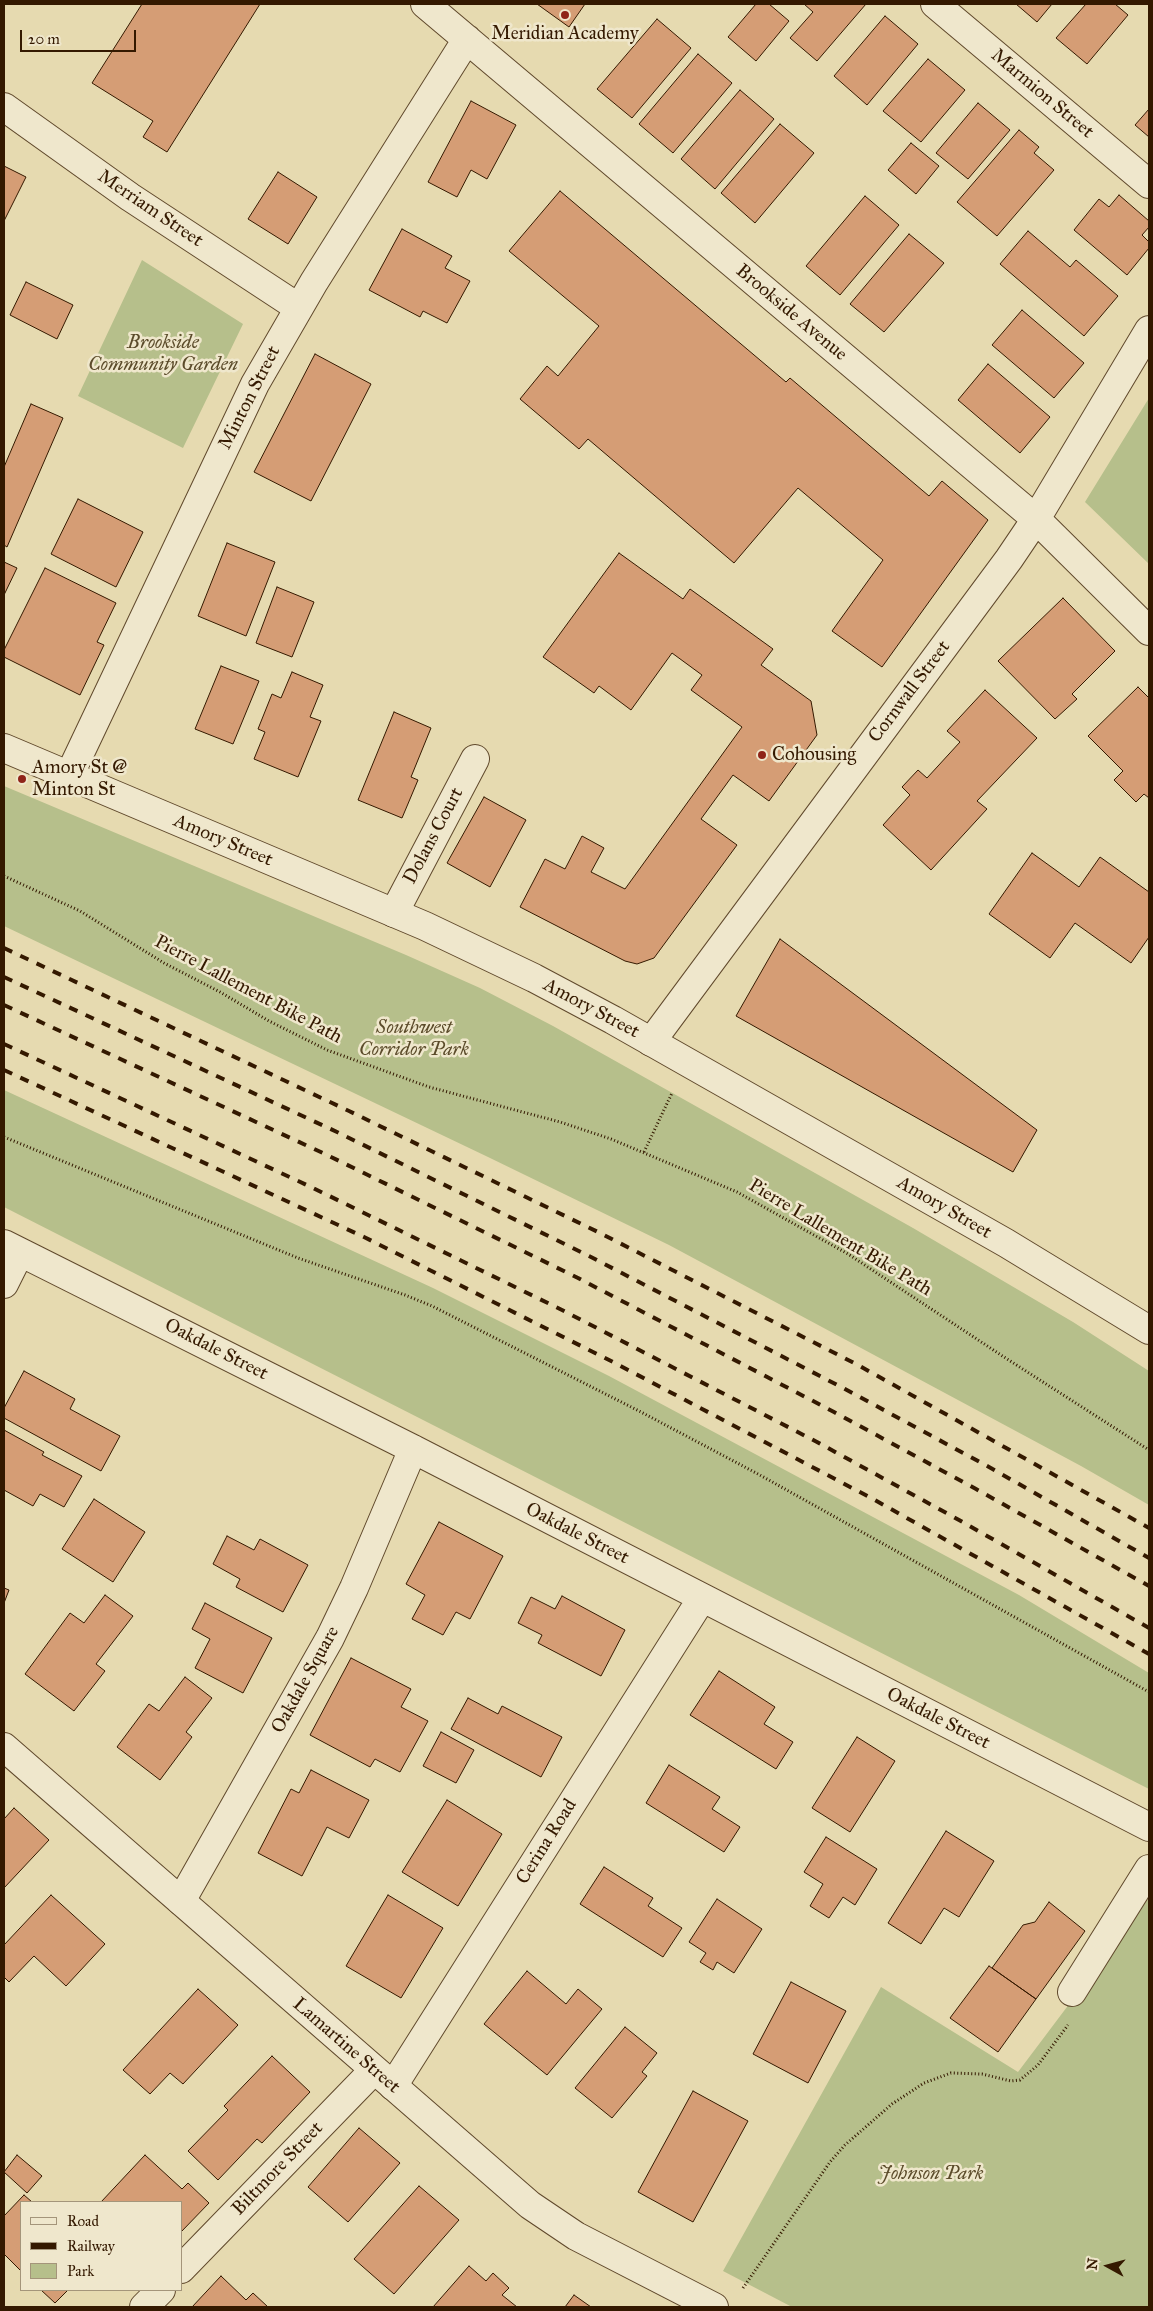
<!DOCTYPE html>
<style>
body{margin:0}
#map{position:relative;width:1153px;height:2311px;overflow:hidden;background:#e6dab0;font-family:"IM FELL Great Primer",serif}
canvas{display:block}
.frame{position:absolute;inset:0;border:5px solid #341900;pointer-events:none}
.legend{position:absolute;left:20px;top:2201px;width:162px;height:90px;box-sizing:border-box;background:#efe7cc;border:1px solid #a4957a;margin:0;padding:6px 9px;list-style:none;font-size:15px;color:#341900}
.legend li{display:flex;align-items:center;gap:10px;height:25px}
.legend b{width:25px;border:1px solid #a4957a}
.north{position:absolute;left:1083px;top:2241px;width:50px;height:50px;-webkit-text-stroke:4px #efe7cc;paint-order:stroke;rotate:277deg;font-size:14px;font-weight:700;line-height:20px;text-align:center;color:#341900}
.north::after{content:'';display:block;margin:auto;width:18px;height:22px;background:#341900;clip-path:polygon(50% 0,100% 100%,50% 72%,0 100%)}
.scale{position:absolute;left:20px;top:30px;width:116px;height:22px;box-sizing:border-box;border:2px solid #341900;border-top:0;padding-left:6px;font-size:15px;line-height:18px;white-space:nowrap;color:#341900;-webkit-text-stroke:4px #efe7cc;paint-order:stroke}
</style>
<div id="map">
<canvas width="1153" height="2311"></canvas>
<div class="frame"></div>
<ul class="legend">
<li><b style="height:6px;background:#efe7cc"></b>Road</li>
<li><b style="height:6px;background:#341900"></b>Railway</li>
<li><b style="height:14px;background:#b6bf8b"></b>Park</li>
</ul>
<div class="north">N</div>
<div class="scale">20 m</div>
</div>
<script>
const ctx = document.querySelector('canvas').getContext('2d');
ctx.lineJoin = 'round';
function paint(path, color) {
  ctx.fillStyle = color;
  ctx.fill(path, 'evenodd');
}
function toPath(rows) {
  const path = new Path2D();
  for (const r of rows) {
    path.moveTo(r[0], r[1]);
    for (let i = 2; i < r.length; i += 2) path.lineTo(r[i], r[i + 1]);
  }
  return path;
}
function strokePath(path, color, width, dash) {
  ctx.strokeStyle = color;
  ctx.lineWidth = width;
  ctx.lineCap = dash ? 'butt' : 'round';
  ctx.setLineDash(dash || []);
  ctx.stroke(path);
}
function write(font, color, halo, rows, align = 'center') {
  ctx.font = font + ' "IM FELL Great Primer",serif';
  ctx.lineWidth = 5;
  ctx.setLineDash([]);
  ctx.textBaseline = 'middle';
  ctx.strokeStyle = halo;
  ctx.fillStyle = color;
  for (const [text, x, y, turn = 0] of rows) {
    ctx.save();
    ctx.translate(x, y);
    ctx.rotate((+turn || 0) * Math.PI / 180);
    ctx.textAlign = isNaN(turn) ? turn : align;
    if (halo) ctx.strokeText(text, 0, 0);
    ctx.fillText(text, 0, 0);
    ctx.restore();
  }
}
paint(toPath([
 [142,260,243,324,183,448,78,396],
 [1149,398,1149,564,1085,502],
 [4,786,406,955,480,988,553,1026,913,1228,1073,1322,1149,1371,1149,1505,1081,1466,669,1245,488,1157,4,926],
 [4,1090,433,1288,609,1376,1019,1595,1149,1673,1149,1789,4,1207],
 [1149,1898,1149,2307,792,2307,723,2271,881,1987,1018,2072]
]), '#b6bf8b');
const building = toPath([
 [142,4,260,4,167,152,143,137,153,121,92,83,142,4],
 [537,4,585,4,569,27,537,4],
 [756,4,769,4,789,21,756,61,728,37,756,4],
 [804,4,866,4,817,61,790,38,813,12,804,4],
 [1016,4,1052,4,1037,22,1016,4],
 [1086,4,1115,4,1128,15,1087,64,1056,38,1086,4],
 [885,16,918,44,867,105,834,76,885,16],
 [657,19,691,48,632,118,597,89,657,19],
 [698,54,732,83,673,153,639,124,698,54],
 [928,59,965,90,921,142,883,111,928,59],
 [740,90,774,119,715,189,681,159,740,90],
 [471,101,516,125,487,179,471,170,457,197,428,182,471,101],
 [978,103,1010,130,968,179,936,153,978,103],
 [1149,109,1149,137,1135,125,1149,109],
 [780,124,814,153,755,223,721,193,780,124],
 [1019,130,1039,147,1034,153,1054,170,997,236,957,202,1019,130],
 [911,143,939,166,916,194,888,170,911,143],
 [4,166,26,177,4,221,4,166],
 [278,172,317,197,288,244,248,219,278,172],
 [560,191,786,382,790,378,929,496,942,481,988,520,882,667,832,631,883,560,798,488,734,563,588,439,579,449,520,399,547,366,558,376,599,326,509,251,560,191],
 [1119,195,1149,221,1149,227,1142,235,1149,242,1149,248,1127,275,1074,230,1099,199,1109,207,1119,195],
 [865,196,899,225,840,295,806,266,865,196],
 [402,229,452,256,445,268,470,281,447,323,423,311,420,317,369,290,402,229],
 [1028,231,1070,267,1076,260,1118,296,1084,336,1000,264,1028,231],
 [909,234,944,263,884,332,850,304,909,234],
 [26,282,73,305,57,339,10,315,26,282],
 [1022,310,1084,363,1054,398,992,345,1022,310],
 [315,354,371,384,311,501,254,472,315,354],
 [988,364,1050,417,1020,453,958,400,988,364],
 [31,404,63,418,7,547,4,545,4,467,31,404],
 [78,499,143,532,116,587,51,554,78,499],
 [227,543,275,562,246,636,198,616,227,543],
 [619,553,683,599,690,589,773,649,761,665,811,701,817,735,769,801,733,775,701,819,737,845,654,958,637,964,625,961,520,907,545,859,565,869,582,836,604,848,591,872,625,889,742,727,691,690,702,675,672,653,631,710,599,686,594,693,543,657,619,553],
 [4,562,17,568,4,595,4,562],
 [45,568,116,603,97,642,104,645,80,695,4,657,4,650,45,568],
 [277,587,314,602,292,657,256,643,277,587],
 [1063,598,1115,651,1072,694,1077,699,1055,719,998,661,1063,598],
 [221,666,259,681,233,744,195,729,221,666],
 [292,672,323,685,310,717,321,721,298,777,254,759,265,732,258,729,272,694,281,698,292,672],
 [1138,687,1149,698,1149,798,1144,794,1136,802,1114,780,1123,771,1088,736,1138,687],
 [985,690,1037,738,977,801,987,809,931,870,883,825,910,795,902,787,918,770,927,778,960,742,947,731,985,690],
 [394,712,431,728,411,777,418,780,402,818,358,800,394,712],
 [484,797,526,820,490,887,447,863,484,797],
 [1032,853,1079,887,1100,857,1149,892,1149,937,1131,963,1075,923,1050,958,989,914,1032,853],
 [780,939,1037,1130,1013,1172,736,1016,780,939],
 [24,1371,75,1399,70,1409,120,1436,101,1471,4,1418,4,1408,24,1371],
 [4,1430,44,1452,42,1455,82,1476,64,1507,40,1494,33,1506,4,1490,4,1430],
 [94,1499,145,1532,113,1582,62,1549,94,1499],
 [439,1522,503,1556,470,1619,456,1612,443,1635,412,1619,425,1595,406,1584,439,1522],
 [227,1536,254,1550,260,1539,308,1565,283,1612,236,1587,240,1579,213,1564,227,1536],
 [4,1588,9,1590,4,1603,4,1588],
 [105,1595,133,1616,96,1664,105,1671,74,1711,25,1674,70,1613,84,1623,105,1595],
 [562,1596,625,1630,601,1676,538,1643,542,1635,518,1623,531,1597,555,1609,562,1596],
 [205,1603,272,1638,243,1693,195,1668,210,1639,192,1629,205,1603],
 [351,1658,411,1689,401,1707,428,1721,400,1772,375,1759,370,1767,310,1735,351,1658],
 [719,1671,775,1707,764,1724,793,1742,776,1769,690,1715,719,1671],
 [185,1677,212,1698,186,1732,192,1737,160,1780,117,1747,149,1704,159,1711,185,1677],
 [468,1698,498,1714,502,1706,562,1737,541,1777,451,1729,468,1698],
 [441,1732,474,1750,456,1783,423,1766,441,1732],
 [857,1737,895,1761,850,1832,812,1808,857,1737],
 [669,1765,720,1797,712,1809,740,1827,724,1852,646,1803,669,1765],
 [311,1770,369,1800,349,1838,327,1827,302,1876,258,1853,291,1789,299,1793,311,1770],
 [447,1800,502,1834,458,1906,402,1872,447,1800],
 [14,1808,49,1840,4,1888,4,1819,14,1808],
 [946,1831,994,1861,959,1917,944,1908,921,1944,888,1923,946,1831],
 [826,1837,877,1869,855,1905,843,1897,829,1918,810,1906,823,1884,804,1872,826,1837],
 [604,1867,653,1898,648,1906,682,1928,663,1957,580,1904,604,1867],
 [51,1895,105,1944,66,1986,34,1956,9,1982,4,1977,4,1945,51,1895],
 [388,1895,443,1928,401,1998,346,1966,388,1895],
 [717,1899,762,1929,734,1973,717,1962,713,1970,700,1962,706,1953,689,1942,717,1899],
 [1049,1902,1085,1931,1036,1999,992,1968,1023,1925,1035,1922,1049,1902],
 [989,1966,1036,1999,998,2052,950,2018,989,1966],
 [527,1971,566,2004,578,1989,602,2009,547,2075,484,2024,527,1971],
 [791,1982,846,2011,808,2083,753,2054,791,1982],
 [198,1989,238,2025,183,2084,170,2073,150,2094,123,2070,198,1989],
 [625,2027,657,2053,642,2072,647,2076,612,2118,575,2088,625,2027],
 [272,2056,310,2092,262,2143,257,2139,218,2180,188,2151,228,2110,224,2106,272,2056],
 [693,2091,748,2121,693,2222,638,2192,693,2091],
 [359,2128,400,2163,348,2222,308,2187,359,2128],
 [17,2155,42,2176,27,2193,4,2172,17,2155],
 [145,2155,182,2189,188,2183,209,2203,181,2232,181,2202,101,2202,145,2155],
 [419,2186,459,2220,394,2294,354,2259,419,2186],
 [24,2195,32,2202,21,2202,21,2271,4,2254,4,2216,24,2195],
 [469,2266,486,2281,493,2273,509,2288,502,2295,517,2307,433,2307,469,2266],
 [221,2276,246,2300,253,2293,268,2307,192,2307,221,2276],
 [41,2290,68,2290,55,2303,41,2290],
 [574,2295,591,2307,565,2307,574,2295]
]);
paint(building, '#d59d75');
strokePath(building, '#341900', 1);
const minor = toPath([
 [425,4,1036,519,1149,631],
 [935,4,1149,184],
 [4,107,130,197,299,308],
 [69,776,255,384,314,282,467,39],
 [394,913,475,759],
 [651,1042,1009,559,1036,519,1149,330],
 [4,1244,413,1449,1149,1827],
 [4,1284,20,1252],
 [181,1901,330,1638,354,1588,413,1449],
 [1072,1992,1149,1869],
 [393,2086,702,1598],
 [181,2269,374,2070],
 [144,2307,161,2290]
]);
const tertiary = toPath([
 [4,748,425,926,534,978,613,1020,1006,1243,1149,1330],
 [4,1747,530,2205,576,2236,714,2307]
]);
strokePath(minor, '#60492c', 30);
strokePath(tertiary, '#60492c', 30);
strokePath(toPath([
 [4,876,80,911,164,963,220,992,269,1021,327,1050,429,1087,560,1122,611,1139,737,1192,848,1254,1004,1357,1149,1450],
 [4,1137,298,1258,405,1295,432,1306,641,1412,758,1474,1149,1692],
 [644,1152,672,1093],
 [743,2288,830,2162,845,2145,892,2104,924,2083,951,2073,982,2074,1011,2081,1020,2080,1038,2065,1068,2025]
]), '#341900', 3, [1, 2.5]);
strokePath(minor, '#efe7cc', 28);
strokePath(tertiary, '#efe7cc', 28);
strokePath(toPath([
 [4,948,349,1111,600,1233,858,1365,1149,1528],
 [4,977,337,1132,589,1256,845,1389,989,1467,1149,1558],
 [4,1005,325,1154,578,1278,834,1412,976,1489,1149,1586],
 [4,1044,311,1187,562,1310,817,1442,959,1520,1149,1628],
 [4,1070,364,1237,613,1362,873,1499,1149,1654]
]), '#341900', 4, [9, 9]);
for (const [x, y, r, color] of [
 [565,15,5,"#8f2418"],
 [762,755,5,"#8f2418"],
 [22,779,5,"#8f2418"]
]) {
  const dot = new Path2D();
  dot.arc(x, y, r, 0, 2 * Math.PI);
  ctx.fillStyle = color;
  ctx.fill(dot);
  strokePath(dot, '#efe7cc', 2);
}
write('19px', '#341900', '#efe7cc', [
 ["Meridian Academy",565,34,"center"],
 ["Cohousing",772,755],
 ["Amory St @",32,768],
 ["Minton St",32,790]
], 'left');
write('19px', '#341900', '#efe7cc', [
 ["Marmion Street",1042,94,40],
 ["Merriam Street",150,209,34],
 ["Brookside Avenue",791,313,40],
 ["Minton Street",250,398,-63],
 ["Cornwall Street",910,692,-53],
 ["Dolans Court",434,836,-62],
 ["Amory Street",223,841,23],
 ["Pierre Lallement Bike Path",248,990,28],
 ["Amory Street",591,1009,28],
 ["Amory Street",944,1208,30],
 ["Pierre Lallement Bike Path",840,1238,31],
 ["Oakdale Street",216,1350,27],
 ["Oakdale Street",577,1534,27],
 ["Oakdale Square",306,1680,-61],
 ["Oakdale Street",938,1719,27],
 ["Cerina Road",547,1842,-58],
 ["Lamartine Street",346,2046,41],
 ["Biltmore Street",278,2169,-46]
]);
write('italic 19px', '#5b4b2a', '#efe7cc', [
 ["Brookside",163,343],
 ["Community Garden",163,365],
 ["Southwest",414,1028],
 ["Corridor Park",414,1050],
 ["Johnson Park",931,2174]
]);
</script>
